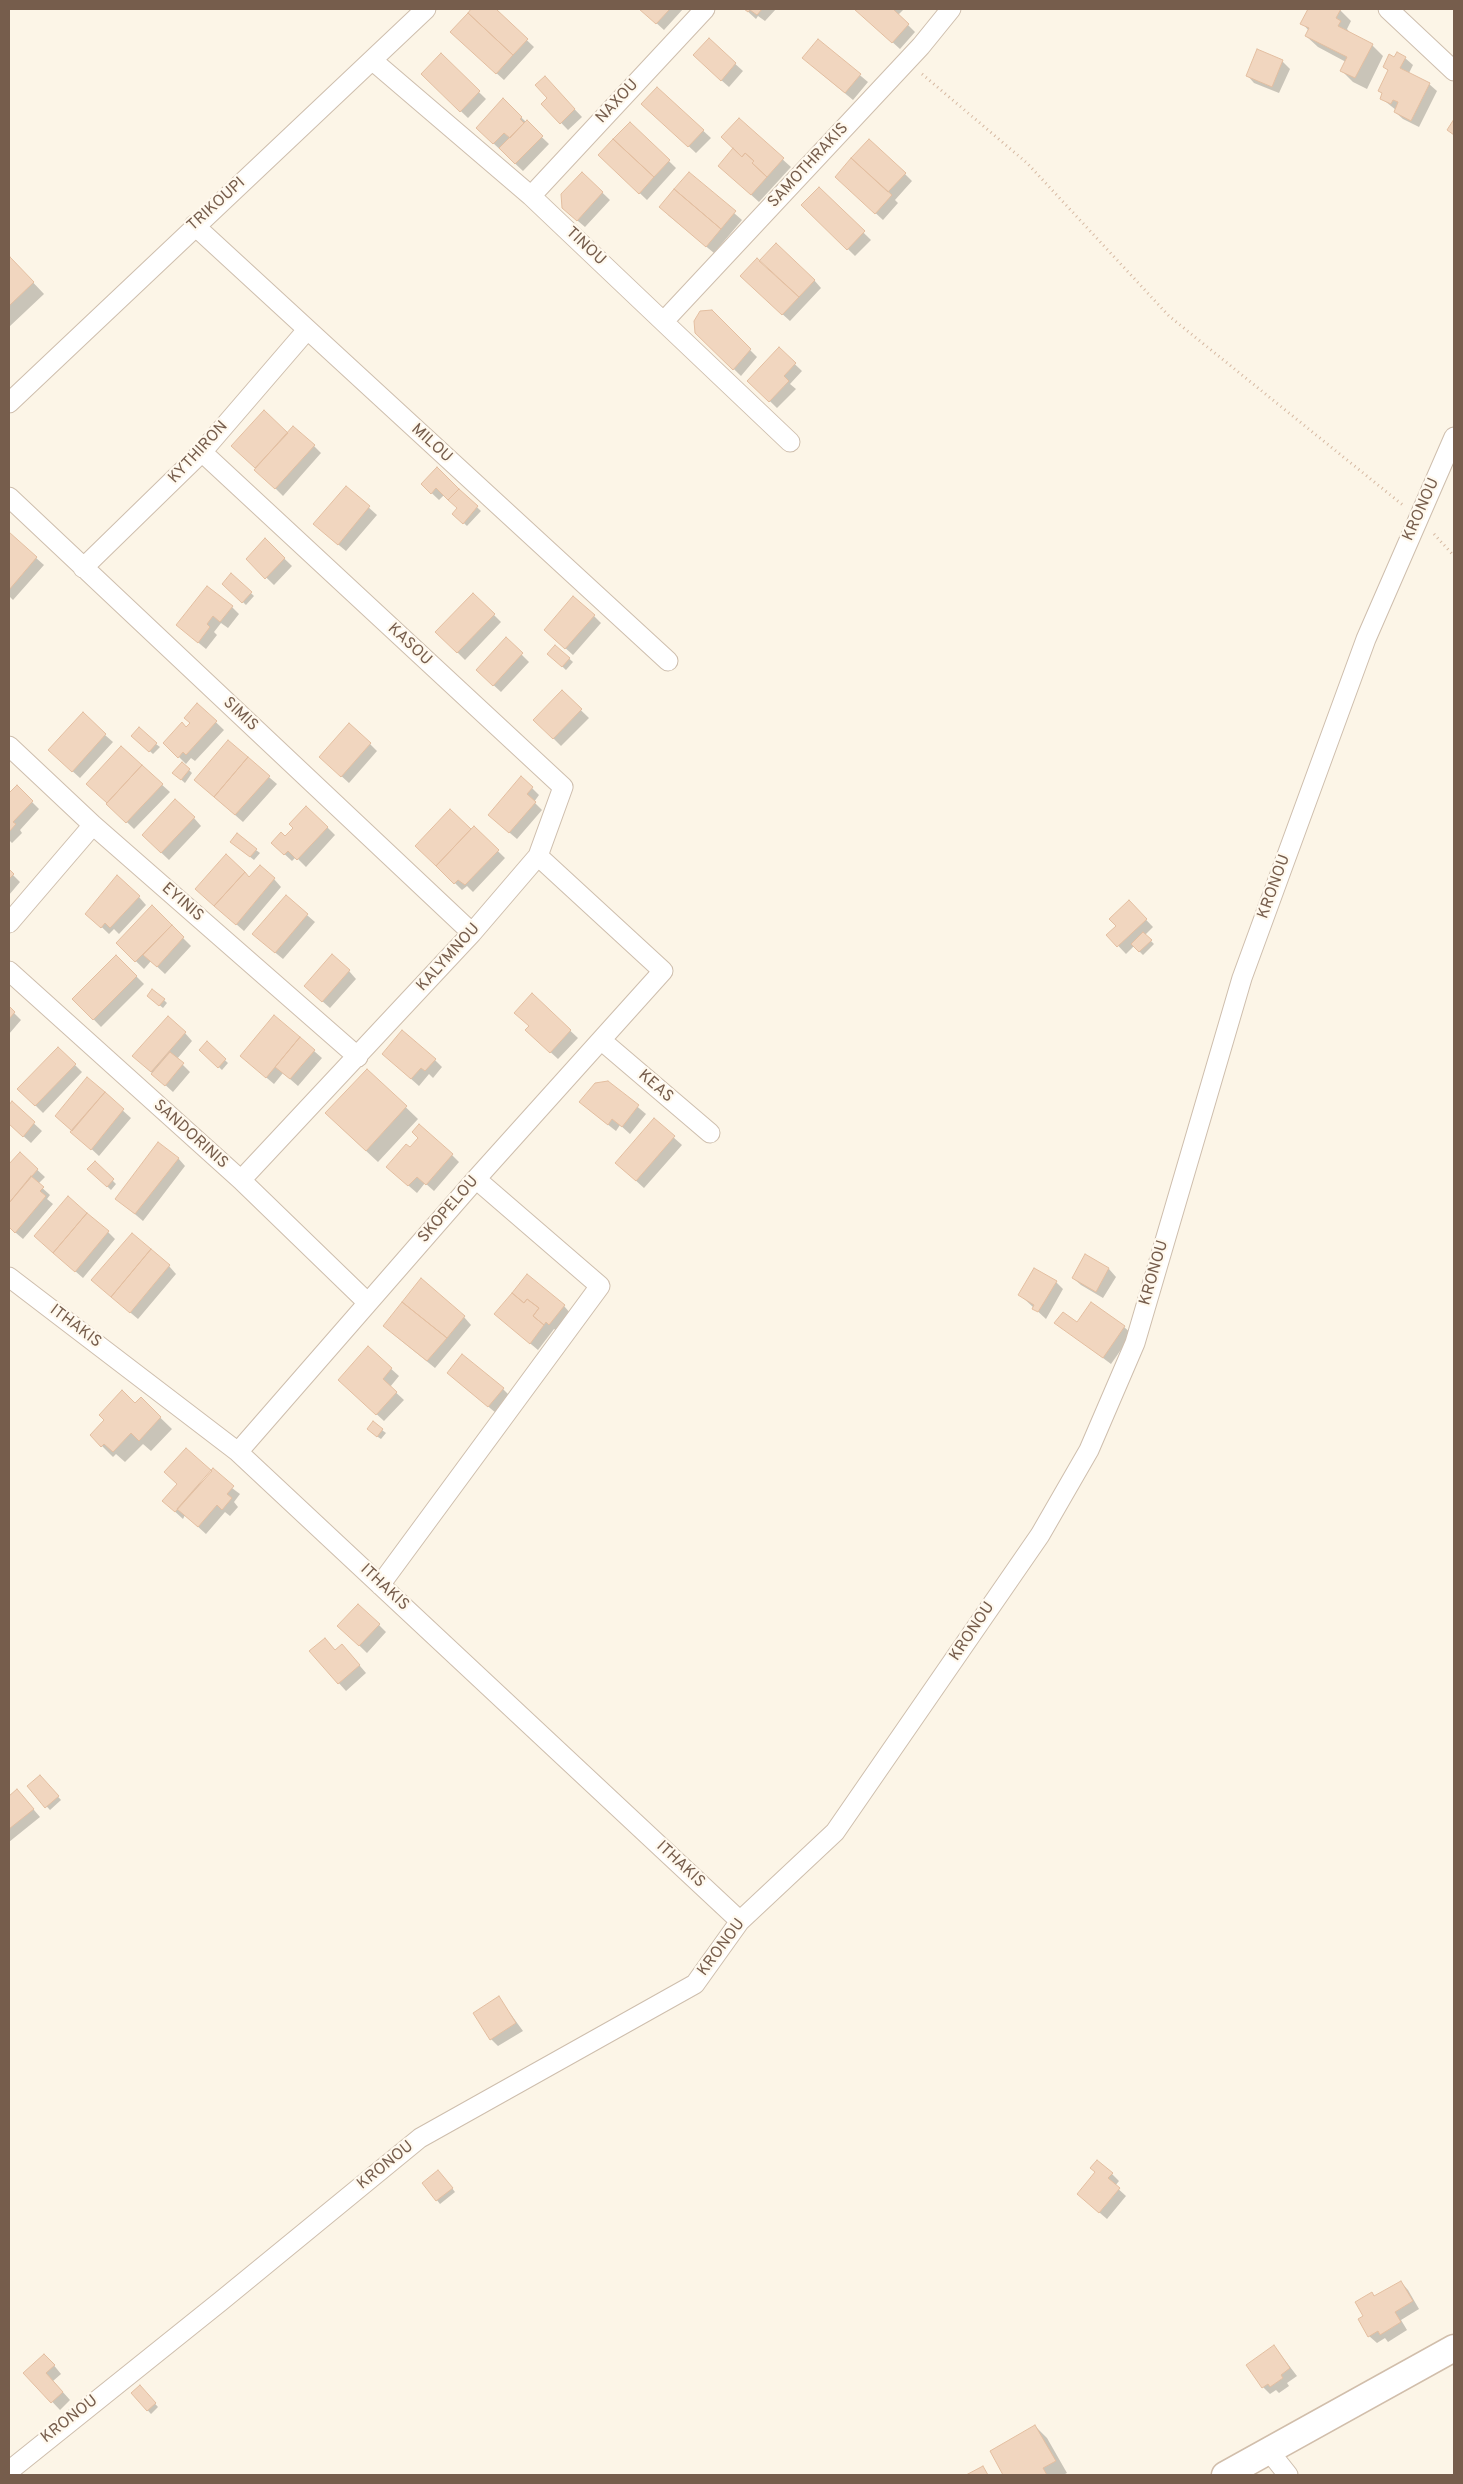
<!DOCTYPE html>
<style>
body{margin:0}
#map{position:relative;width:1463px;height:2484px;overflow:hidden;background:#fcf5e7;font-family:Overpass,sans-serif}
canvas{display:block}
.frame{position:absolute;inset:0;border:10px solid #765d4c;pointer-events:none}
</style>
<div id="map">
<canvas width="1463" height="2484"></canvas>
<div class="frame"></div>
</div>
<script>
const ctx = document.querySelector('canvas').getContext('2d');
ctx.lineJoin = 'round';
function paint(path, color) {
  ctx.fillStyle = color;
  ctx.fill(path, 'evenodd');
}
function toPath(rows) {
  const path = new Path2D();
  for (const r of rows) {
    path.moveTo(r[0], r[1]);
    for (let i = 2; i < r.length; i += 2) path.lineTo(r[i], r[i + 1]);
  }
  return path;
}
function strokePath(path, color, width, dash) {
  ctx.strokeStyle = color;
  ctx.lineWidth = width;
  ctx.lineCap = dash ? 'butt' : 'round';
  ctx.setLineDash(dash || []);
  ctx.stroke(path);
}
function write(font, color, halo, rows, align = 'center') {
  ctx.font = font + ' Overpass,sans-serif';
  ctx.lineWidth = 4.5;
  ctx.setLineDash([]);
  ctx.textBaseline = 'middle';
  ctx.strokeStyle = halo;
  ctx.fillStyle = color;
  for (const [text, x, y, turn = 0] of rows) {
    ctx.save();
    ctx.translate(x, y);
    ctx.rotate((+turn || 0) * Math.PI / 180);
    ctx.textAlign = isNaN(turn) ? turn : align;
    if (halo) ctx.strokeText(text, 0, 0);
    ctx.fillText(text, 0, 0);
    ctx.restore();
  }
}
paint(toPath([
 [473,9,494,9,534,47,504,80,451,32],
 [641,9,683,9,664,30],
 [745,9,776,9,765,21,758,16,756,19],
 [856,9,904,9,898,15,915,32,900,49],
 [1309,9,1340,10,1351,21,1347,29,1351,34,1372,45,1383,56,1367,89,1353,82,1342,71,1346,62,1318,47,1306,36,1309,31,1302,23],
 [709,40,743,71,729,87,702,63],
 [818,40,868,82,853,100,811,65],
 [441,55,486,99,468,118,422,74],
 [1395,58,1405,58,1413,65,1409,73,1429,84,1437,91,1419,127,1403,119,1395,112,1396,110,1381,98,1383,94,1379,91,1389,71,1384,66],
 [1282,61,1290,69,1279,93,1254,83,1247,75],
 [545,78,582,117,568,130,543,104,549,98],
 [657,88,711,138,696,153,651,111],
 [503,100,549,144,523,171,477,128],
 [739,120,791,167,759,202,727,173,735,149],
 [630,123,676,168,647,200,607,162],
 [582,173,610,200,585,227,571,215],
 [689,174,742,220,714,253,668,215],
 [905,174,912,181,895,200,898,203,883,220,844,184],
 [819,189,871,240,855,256,803,205],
 [10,258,44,294,9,327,9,260],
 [814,280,821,288,790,321,749,284],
 [711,311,757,357,741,376,696,332],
 [779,349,802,371,790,384,796,389,777,408,749,381],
 [288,434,314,446,321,453,283,496,233,446],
 [422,484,460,491,481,511,467,526,454,514,459,508,444,495,439,500],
 [346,487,377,515,346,551,322,531],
 [9,534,44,565,13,600,9,596],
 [265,540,292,566,274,585,247,559],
 [232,575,254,596,246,605,224,584],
 [473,594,501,622,465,660,437,632],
 [232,607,239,614,228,628,221,623,214,632,217,635,206,649,177,625],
 [594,616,601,623,573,655,553,637],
 [506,639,529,662,501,692,477,670],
 [555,646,573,662,566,670,552,657],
 [562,692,589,718,561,746,535,720],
 [197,704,224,730,195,761,191,758,186,764,172,750,191,724],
 [105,735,113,742,80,778,58,758],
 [133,736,156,744,160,747,153,754],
 [228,742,277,784,243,822,203,787],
 [370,744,377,751,349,783,328,764],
 [121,748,170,792,134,829,88,784],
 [182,763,192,773,185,783,177,776],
 [17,787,39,809,20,830,22,833,12,843,9,840,9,795],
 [532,788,539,795,534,802,542,810,517,839,497,822],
 [450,811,471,831,474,828,505,858,473,892,467,886,462,890,417,846],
 [194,818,201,826,169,860,151,843],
 [327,827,335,835,306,867,296,857,292,861,280,850,285,838],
 [235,845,256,850,260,853,254,860],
 [9,871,20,882,9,895],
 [249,879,274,879,281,887,244,931,204,896],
 [139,897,146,905,119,934,114,929,109,934,87,913],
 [286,897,315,922,283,959,261,941],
 [1129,902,1153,927,1145,935,1154,944,1143,955,1134,946,1126,954,1108,935,1117,926],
 [152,907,191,946,165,974,151,961,144,969,117,943],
 [116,956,144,984,101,1027,74,999],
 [349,971,356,979,330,1008,313,993],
 [532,995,578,1038,558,1059,534,1037,530,1026],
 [152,999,164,1000,167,1003,163,1008],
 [9,1008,21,1020,9,1034],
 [275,1017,322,1058,298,1086,283,1073,274,1084,249,1063],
 [185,1033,192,1041,177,1059,190,1072,173,1092,141,1063],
 [207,1043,228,1063,222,1070,201,1050],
 [58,1048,82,1072,43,1113,19,1089],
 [435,1060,442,1067,433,1078,429,1074,419,1086,391,1061],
 [367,1070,418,1119,378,1162,338,1125],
 [88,1079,131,1118,99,1156,56,1116],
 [608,1082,646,1114,630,1134,620,1125,616,1131,588,1109],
 [12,1103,42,1131,31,1143,9,1123,9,1107],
 [654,1120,682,1145,644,1188,624,1170],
 [420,1138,452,1155,459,1162,434,1191,425,1183,417,1193,395,1174],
 [20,1154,45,1177,38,1184,50,1195,47,1199,53,1204,23,1239,9,1227,9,1166],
 [178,1158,185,1166,143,1221,116,1198],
 [95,1163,116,1184,111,1190,89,1169],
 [108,1232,115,1239,83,1278,44,1244],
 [1086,1256,1109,1269,1116,1277,1103,1298,1081,1285,1073,1278],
 [169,1266,176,1274,138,1319,100,1287],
 [1056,1282,1063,1289,1046,1319,1020,1295],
 [564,1306,571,1314,557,1331,554,1329,538,1350,495,1314],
 [464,1317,471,1325,435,1368,392,1333],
 [1056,1323,1124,1327,1132,1334,1111,1364],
 [368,1348,399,1376,390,1387,404,1400,384,1421,347,1387],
 [456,1380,503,1389,510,1396,496,1413],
 [141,1399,172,1429,151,1451,143,1444,125,1462,116,1454,113,1457,91,1435],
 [382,1430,386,1433,381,1439,372,1433],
 [212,1473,240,1494,234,1502,238,1507,230,1516,225,1512,206,1534,185,1515,183,1519,171,1508],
 [379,1625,386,1632,367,1653,339,1626],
 [336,1651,349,1653,366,1673,346,1691,311,1652],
 [43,1780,61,1800,50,1810,28,1786],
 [17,1790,40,1817,9,1842,9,1797],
 [499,1998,523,2031,498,2046,491,2039],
 [1112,2174,1119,2181,1115,2186,1126,2196,1107,2219,1086,2201],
 [442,2175,455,2192,440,2204,424,2184],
 [1401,2282,1408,2290,1419,2309,1401,2320,1407,2330,1388,2342,1385,2338,1377,2343,1369,2336,1365,2316,1372,2293,1375,2297],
 [1274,2346,1297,2376,1287,2383,1289,2386,1279,2393,1276,2390,1270,2394,1263,2387],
 [52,2363,61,2374,53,2381,70,2400,60,2410,25,2373],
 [140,2387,158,2407,151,2414,133,2394],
 [1035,2426,1047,2438,1067,2473,1063,2475,1005,2475,991,2451]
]), '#0003');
const building = toPath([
 [471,9,496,9,528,39,513,55,468,13,471,9],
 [639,9,670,9,656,24,639,9],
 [744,9,762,9,757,15,750,10,748,12,744,9],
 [854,9,893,9,909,24,892,43,854,9],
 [1308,9,1341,9,1336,18,1341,21,1338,26,1373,44,1355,78,1340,71,1347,57,1305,36,1309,28,1300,24,1308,9],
 [468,13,513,55,496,74,450,32,468,13],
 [709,38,736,63,721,81,693,55,709,38],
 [818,39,861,74,845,93,802,58,818,39],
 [1257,49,1283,60,1272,87,1246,76,1257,49],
 [1397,52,1406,57,1400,68,1430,83,1411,121,1394,112,1398,102,1393,100,1391,104,1380,99,1382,93,1378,91,1388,70,1383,67,1389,54,1394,57,1397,52],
 [441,53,480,91,460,112,421,74,441,53],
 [545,76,575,109,560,124,541,104,547,98,535,85,545,76],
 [657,87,704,130,688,147,641,104,657,87],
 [503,98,522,117,520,119,524,123,510,138,504,133,493,144,476,128,503,98],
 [739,118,784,158,767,177,752,163,754,161,745,153,742,157,721,137,739,118],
 [1454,119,1454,135,1447,130,1454,119],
 [527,120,543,136,515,164,499,148,527,120],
 [630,122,670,160,654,177,613,139,630,122],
 [613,139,654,177,639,194,598,155,613,139],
 [869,139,906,173,888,192,851,158,869,139],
 [733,148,742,157,745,153,754,161,752,163,767,177,751,195,718,166,733,148],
 [851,158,892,195,875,214,835,177,851,158],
 [582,172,603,192,577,221,562,208,561,194,582,172],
 [689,172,736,211,721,229,674,189,689,172],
 [819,187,865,231,847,250,801,205,819,187],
 [674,189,721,229,706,247,659,207,674,189],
 [776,243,815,280,799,297,759,261,776,243],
 [10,257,34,282,9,306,9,258,10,257],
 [757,258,799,297,782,315,740,276,757,258],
 [712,310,751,349,733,370,695,333,694,321,700,311,712,310],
 [779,347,796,363,784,376,789,381,769,402,747,381,779,347],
 [264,410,288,433,255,468,231,446,264,410],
 [293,426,315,445,275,489,254,470,293,426],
 [437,467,459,489,448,500,436,488,431,494,421,484,437,467],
 [346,486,370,506,338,545,313,524,346,486],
 [459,489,478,506,463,524,452,514,457,508,448,500,459,489],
 [9,532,37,557,9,590,9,532],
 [265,538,285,558,265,579,246,559,265,538],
 [231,573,252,592,242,603,222,584,231,573],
 [207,586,233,606,220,622,213,616,207,624,210,627,198,643,176,625,207,586],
 [473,593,495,614,457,653,435,632,473,593],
 [573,596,595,615,565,649,544,630,573,596],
 [506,637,523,653,493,686,476,670,506,637],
 [555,645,570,658,562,667,547,654,555,645],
 [562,690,582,709,553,739,533,720,562,690],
 [197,703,217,721,186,755,183,752,178,758,163,743,182,722,186,727,190,723,184,718,197,703],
 [83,712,106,734,72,772,48,750,83,712],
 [349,723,371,743,341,777,319,757,349,723],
 [139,727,157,743,149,752,131,736,139,727],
 [228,740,248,757,214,797,194,780,228,740],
 [121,746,142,765,107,803,86,784,121,746],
 [248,757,270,776,235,815,214,797,248,757],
 [182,762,190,769,181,780,172,773,182,762],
 [142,765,163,784,126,823,106,804,142,765],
 [521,776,533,787,527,794,536,802,509,833,488,815,521,776],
 [17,785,33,801,13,822,16,824,9,832,9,793,17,785],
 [175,799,195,817,161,853,142,835,175,799],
 [306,806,328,827,297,860,288,851,284,855,271,843,281,832,285,836,293,828,289,824,306,806],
 [450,809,471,829,436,866,415,846,450,809],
 [474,826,499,850,465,885,458,880,454,884,436,866,474,826],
 [237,833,257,849,250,857,230,842,237,833],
 [226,854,245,872,214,906,195,889,226,854],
 [260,865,275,878,236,925,214,906,245,872,249,877,260,865],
 [9,869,14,874,9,879,9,869],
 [117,875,140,896,110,928,105,923,101,928,85,914,117,875],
 [286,895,308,914,275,953,252,934,286,895],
 [1129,900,1147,919,1117,947,1106,935,1116,926,1109,919,1129,900],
 [152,905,172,925,135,962,116,943,152,905],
 [172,925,184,937,157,967,143,955,172,925],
 [1143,932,1152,940,1139,952,1131,944,1143,932],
 [332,954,350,970,322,1002,304,986,332,954],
 [116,955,137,976,93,1020,72,999,116,955],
 [152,989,165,999,159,1006,147,996,152,989],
 [532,993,571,1030,550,1053,525,1030,529,1026,514,1013,532,993],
 [9,1006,15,1012,9,1019,9,1006],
 [274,1015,300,1037,266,1078,240,1056,274,1015],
 [168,1016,186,1032,151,1072,132,1056,168,1016],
 [402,1030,436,1059,425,1071,421,1068,411,1079,382,1054,402,1030],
 [300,1037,315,1050,290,1079,275,1067,300,1037],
 [207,1041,226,1059,218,1068,199,1050,207,1041],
 [58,1047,76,1064,35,1106,17,1089,58,1047],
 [170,1052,184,1063,165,1086,151,1074,170,1052],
 [367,1069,407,1106,366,1151,325,1113,367,1069],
 [87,1077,105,1092,72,1131,55,1116,87,1077],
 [608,1081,639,1105,622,1127,612,1119,608,1125,579,1102,595,1083,608,1081],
 [105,1092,124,1109,91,1150,70,1132,105,1092],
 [12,1101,35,1122,23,1137,9,1124,9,1105,12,1101],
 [654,1118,675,1136,636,1181,615,1163,654,1118],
 [419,1124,453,1154,426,1185,417,1177,408,1186,386,1167,406,1144,410,1147,418,1138,412,1132,419,1124],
 [158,1142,179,1158,135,1214,115,1199,158,1142],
 [20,1152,38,1169,9,1203,9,1164,20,1152],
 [95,1161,114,1179,107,1187,87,1169,95,1161],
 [31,1176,44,1187,40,1191,46,1196,15,1233,9,1227,9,1203,31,1176],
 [68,1196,87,1213,53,1253,34,1236,68,1196],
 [87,1213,109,1231,75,1272,53,1253,87,1213],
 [132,1233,151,1249,111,1297,91,1280,132,1233],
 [151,1249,170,1265,130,1313,111,1297,151,1249],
 [1085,1254,1109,1268,1096,1292,1072,1278,1085,1254],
 [1034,1268,1057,1281,1038,1312,1032,1309,1034,1305,1018,1295,1034,1268],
 [527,1274,565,1305,549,1325,546,1322,544,1325,533,1316,539,1308,527,1299,524,1303,512,1293,527,1274],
 [421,1278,465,1316,447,1338,402,1302,421,1278],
 [512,1293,524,1303,527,1299,539,1308,533,1316,544,1325,530,1344,494,1314,512,1293],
 [402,1302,447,1338,427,1361,383,1326,402,1302],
 [1091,1302,1125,1326,1103,1358,1054,1323,1063,1312,1077,1322,1091,1302],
 [368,1346,392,1368,383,1379,397,1392,376,1415,338,1380,368,1346],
 [462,1354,504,1388,488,1407,447,1373,462,1354],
 [122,1390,135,1403,141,1397,161,1417,139,1441,131,1433,113,1452,104,1444,101,1447,90,1435,104,1420,99,1415,122,1390],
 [373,1421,383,1429,377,1437,367,1429,373,1421],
 [186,1448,212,1471,175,1512,162,1501,177,1484,164,1472,186,1448],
 [213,1468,234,1486,227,1494,232,1498,222,1510,217,1505,198,1527,177,1509,213,1468],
 [358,1604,380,1624,359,1646,337,1626,358,1604],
 [325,1638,335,1650,342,1644,360,1665,338,1684,309,1651,325,1638],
 [40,1775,59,1796,45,1808,27,1786,40,1775],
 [17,1789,34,1809,9,1829,9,1796,17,1789],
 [499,1996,516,2023,490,2040,473,2013,499,1996],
 [1097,2160,1113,2173,1108,2178,1120,2188,1099,2213,1077,2194,1095,2172,1090,2168,1097,2160],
 [438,2170,453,2188,436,2201,422,2183,438,2170],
 [1401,2281,1413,2301,1395,2312,1401,2322,1380,2335,1378,2331,1368,2337,1358,2319,1363,2316,1355,2302,1372,2292,1374,2296,1401,2281],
 [1274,2345,1290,2368,1281,2375,1283,2378,1270,2387,1268,2384,1262,2388,1246,2365,1274,2345],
 [44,2354,55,2365,46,2373,63,2392,51,2403,23,2373,44,2354],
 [140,2385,156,2403,147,2411,131,2393,140,2385],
 [1035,2425,1056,2461,1043,2468,1047,2475,1003,2475,990,2451,1035,2425],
 [983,2466,988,2475,966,2475,983,2466]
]);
paint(building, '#f1d6bf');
strokePath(building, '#e3bea0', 1);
const street = toPath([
 [1388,9,1454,71],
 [372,60,531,196,790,442],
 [531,196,705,9],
 [194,225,668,661],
 [664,321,921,46,951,9],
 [9,403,426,9],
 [202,452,563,787,538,856],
 [9,497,472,933],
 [83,568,202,452,307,330],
 [9,746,93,825,358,1057],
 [9,923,93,825],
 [9,971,241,1180,368,1303],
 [601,1040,710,1133],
 [9,1277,238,1452,740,1921],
 [238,1452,476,1179,663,971,538,856,472,933,241,1180],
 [380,1585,600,1286,476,1179],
 [1269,2451,1288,2475],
 [9,2471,221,2301,420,2138,695,1984,740,1921,835,1832,1040,1535,1089,1450,1135,1343,1242,978,1366,639,1454,437]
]);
const secondary = toPath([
 [1225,2475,1454,2348]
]);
strokePath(street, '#cebead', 21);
strokePath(secondary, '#d1beab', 29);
strokePath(toPath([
 [922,74,1027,163,1169,316,1404,506],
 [1434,534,1454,556]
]), '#d6b9a2', 3, [1, 4]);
strokePath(street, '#fff', 19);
strokePath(secondary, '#fff', 26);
write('16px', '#765d4c', '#fff9ee', [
 ["NAXOU",618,102,-47],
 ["SAMOTHRAKIS",809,166,-47],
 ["TRIKOUPI",217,205,-42],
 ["TINOU",585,247,43],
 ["MILOU",431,444,42],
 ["KYTHIRON",199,453,-47],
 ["KRONOU",1422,510,-66],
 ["KASOU",409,645,43],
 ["SIMIS",240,715,43],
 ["KRONOU",1275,887,-70],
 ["EYINIS",182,903,41],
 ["KALYMNOU",449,958,-48],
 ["KEAS",655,1087,41],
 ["SANDORINIS",190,1135,42],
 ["SKOPELOU",449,1210,-49],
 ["KRONOU",1155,1273,-74],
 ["ITHAKIS",75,1327,37],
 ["ITHAKIS",384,1588,43],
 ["KRONOU",973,1632,-56],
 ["ITHAKIS",680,1865,43],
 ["KRONOU",722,1948,-53],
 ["KRONOU",386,2166,-39],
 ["KRONOU",70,2420,-38]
]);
</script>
